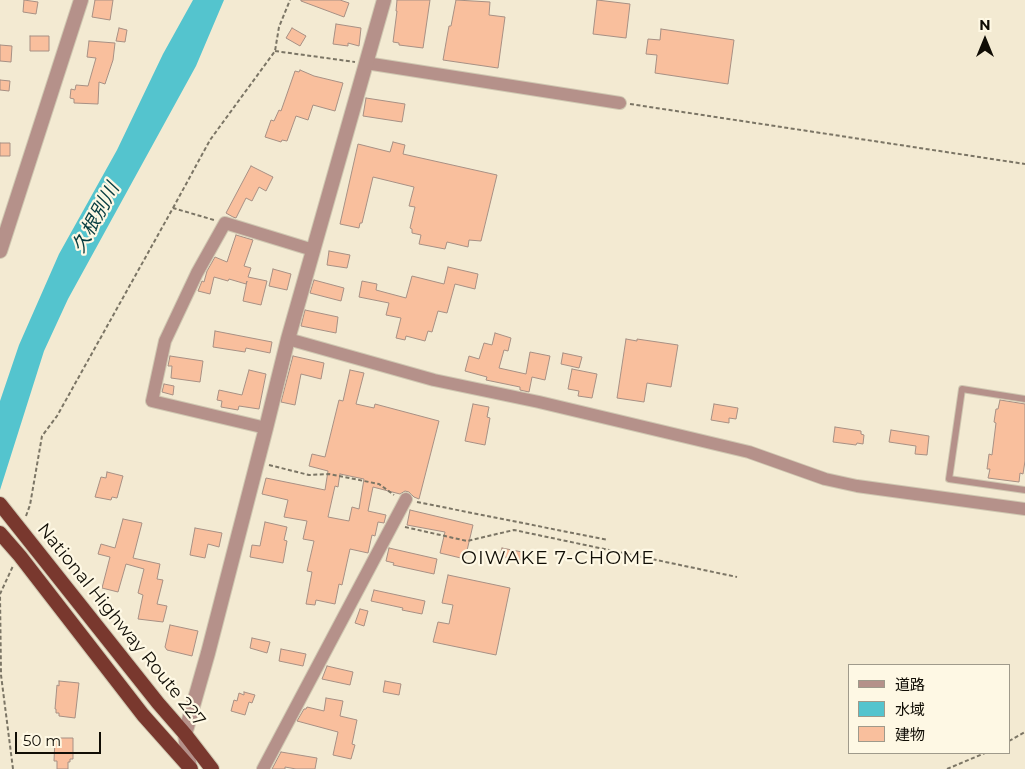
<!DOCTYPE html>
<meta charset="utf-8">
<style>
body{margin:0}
#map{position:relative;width:1025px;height:769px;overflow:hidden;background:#f3ead2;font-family:Montserrat,"Noto Sans JP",sans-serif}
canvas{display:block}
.legend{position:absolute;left:848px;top:664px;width:162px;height:90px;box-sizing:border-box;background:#fef8e4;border:1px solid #9f9a8b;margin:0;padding:6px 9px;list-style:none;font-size:15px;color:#100d05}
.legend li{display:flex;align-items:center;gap:10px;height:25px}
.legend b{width:25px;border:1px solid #9f9a8b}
.north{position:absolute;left:960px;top:15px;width:50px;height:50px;-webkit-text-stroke:4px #fef8e4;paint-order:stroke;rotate:0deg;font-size:14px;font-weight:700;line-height:20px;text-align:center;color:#100d05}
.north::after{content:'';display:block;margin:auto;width:18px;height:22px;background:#100d05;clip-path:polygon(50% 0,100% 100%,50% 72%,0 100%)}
.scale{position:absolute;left:15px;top:732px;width:86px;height:22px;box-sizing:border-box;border:2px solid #100d05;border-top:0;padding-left:6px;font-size:15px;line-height:18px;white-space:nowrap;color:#100d05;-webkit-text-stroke:4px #fef8e4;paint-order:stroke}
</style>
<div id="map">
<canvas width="1025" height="769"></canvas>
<ul class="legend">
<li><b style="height:6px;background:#b5918a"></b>道路</li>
<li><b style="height:14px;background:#54c4ce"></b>水域</li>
<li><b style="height:14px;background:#f9bf9d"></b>建物</li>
</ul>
<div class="north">N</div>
<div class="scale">50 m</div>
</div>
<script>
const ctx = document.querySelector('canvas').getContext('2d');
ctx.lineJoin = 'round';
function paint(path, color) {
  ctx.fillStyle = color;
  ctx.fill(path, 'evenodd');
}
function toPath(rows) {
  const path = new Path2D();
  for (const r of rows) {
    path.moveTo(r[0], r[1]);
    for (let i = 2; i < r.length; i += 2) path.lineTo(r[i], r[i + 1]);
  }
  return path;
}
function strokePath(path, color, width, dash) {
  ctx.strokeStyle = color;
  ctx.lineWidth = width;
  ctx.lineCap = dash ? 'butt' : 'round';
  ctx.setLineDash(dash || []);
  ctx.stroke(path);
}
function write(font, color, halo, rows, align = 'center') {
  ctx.font = font + ' Montserrat,"Noto Sans JP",sans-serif';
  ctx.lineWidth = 4.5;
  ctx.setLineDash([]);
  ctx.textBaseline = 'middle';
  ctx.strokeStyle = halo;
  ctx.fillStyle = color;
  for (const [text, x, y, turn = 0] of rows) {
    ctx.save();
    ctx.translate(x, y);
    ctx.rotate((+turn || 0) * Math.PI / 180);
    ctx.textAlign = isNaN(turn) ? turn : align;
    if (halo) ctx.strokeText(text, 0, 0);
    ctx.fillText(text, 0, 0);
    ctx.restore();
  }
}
paint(toPath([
 [193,0,224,0,196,66,68,299,44,351,0,490,0,401,19,345,59,254,117,150,163,54]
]), '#54c4ce');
const building = toPath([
 [24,0,38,2,36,14,23,12,24,0],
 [95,0,113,0,110,20,92,17,95,0],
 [301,0,340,0,349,3,344,17,301,1,301,0],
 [397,0,430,0,423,48,399,45,399,43,393,42,397,11,396,11,397,0],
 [456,0,490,2,489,15,505,17,498,68,443,60,447,37,449,26,451,26,456,0],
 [597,0,630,4,626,38,593,34,597,0],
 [336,24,361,28,359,46,348,43,348,46,333,44,336,24],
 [119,28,127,30,125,42,116,41,119,28],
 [292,28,306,36,300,46,286,38,292,28],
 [661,29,734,40,728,84,655,73,657,55,646,54,648,39,660,40,661,29],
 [30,36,49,36,49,51,30,51,30,36],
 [89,41,115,43,113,60,105,84,99,82,98,104,74,103,74,99,70,98,71,89,75,90,76,85,88,86,96,58,87,57,89,41],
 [0,45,12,46,11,62,0,61,0,45],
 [300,70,314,76,343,83,335,111,313,105,308,120,296,116,287,141,282,140,281,142,265,137,271,120,274,121,279,110,281,111,295,71,299,72,300,70],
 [0,80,10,81,9,91,0,90,0,80],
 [366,98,405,104,402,122,363,116,366,98],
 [393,142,405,145,403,154,497,175,481,241,469,240,468,247,447,242,445,249,419,244,421,235,412,233,412,229,410,228,415,207,409,206,414,187,373,177,362,223,360,223,359,228,340,224,358,144,390,152,393,142],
 [0,143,10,143,10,156,0,156,0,143],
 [251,166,273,177,266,191,259,187,252,201,246,198,236,218,233,217,226,213,251,166],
 [236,235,253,240,244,266,251,268,248,277,267,281,261,305,243,301,247,281,246,284,229,279,228,281,214,277,210,294,198,291,202,281,204,282,207,271,215,257,227,262,236,235],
 [329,251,350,255,347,268,327,265,329,251],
 [448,267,478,274,475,289,455,284,447,313,438,311,432,332,428,331,425,341,406,336,405,340,396,338,401,318,386,315,389,303,359,297,362,281,377,284,376,290,406,298,412,276,444,284,448,267],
 [273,269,291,274,287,290,269,286,273,269],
 [314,280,344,288,341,301,310,293,314,280],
 [305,310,338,317,336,333,301,326,305,310],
 [215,331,272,342,270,353,246,348,245,352,213,347,215,331],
 [495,333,511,338,508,351,504,350,499,368,526,374,530,352,550,356,545,380,532,377,529,392,520,390,520,387,486,380,487,377,465,371,469,356,479,359,484,343,492,345,495,333],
 [626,339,637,341,637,339,678,345,671,387,647,383,644,402,617,398,626,339],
 [563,353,582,357,579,368,561,364,563,353],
 [170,356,203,361,200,382,171,378,172,366,168,366,170,356],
 [293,356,324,363,321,379,301,374,295,405,281,402,293,356],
 [572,369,597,374,592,398,578,396,579,391,568,389,572,369],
 [249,370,266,374,259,409,239,406,238,410,221,407,222,401,217,400,219,390,242,395,249,370],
 [350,370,364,373,356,404,374,408,375,404,439,421,419,499,414,497,409,492,405,491,400,494,373,487,368,511,386,515,384,523,378,522,375,536,372,535,368,553,350,549,342,585,339,584,335,604,316,600,315,605,306,604,312,572,307,571,314,541,303,539,307,521,284,517,288,500,262,494,266,478,325,490,328,471,309,466,312,454,325,457,339,400,343,401,350,370],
 [340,474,364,479,359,509,352,507,349,521,328,517,335,486,338,487,340,474],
 [164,384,174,386,173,395,162,392,164,384],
 [1000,400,1025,404,1025,461,1023,474,1020,473,1019,482,988,478,990,469,987,469,989,454,992,455,996,423,994,422,996,409,998,409,1000,400],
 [473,404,489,407,487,417,490,418,485,445,465,441,473,404],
 [714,404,738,408,736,419,729,418,729,423,711,420,714,404],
 [835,427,861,431,861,434,864,435,863,444,857,443,856,445,833,442,835,427],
 [891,430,929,436,927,455,915,454,916,446,889,442,891,430],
 [107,472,123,476,117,498,112,497,111,500,95,497,101,477,106,478,107,472],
 [410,510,473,525,465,559,440,553,445,532,407,525,410,510],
 [123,519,142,523,133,558,160,564,157,579,163,580,157,604,167,606,163,622,138,619,143,595,138,593,144,569,126,564,118,592,102,588,110,557,98,554,101,544,115,548,123,519],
 [265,522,287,527,284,540,287,541,283,563,250,557,252,545,260,546,265,522],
 [195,528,222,533,219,547,208,544,205,558,190,555,195,528],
 [389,548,437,559,434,574,393,565,394,563,386,561,389,548],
 [502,548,522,552,521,560,500,556,502,548],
 [448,575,510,588,496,655,433,642,438,622,449,624,453,605,442,603,448,575],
 [374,590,425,601,422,614,402,610,403,608,371,601,374,590],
 [360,609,368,611,364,626,355,623,360,609],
 [170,625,198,631,192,656,167,650,165,647,170,625],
 [252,638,270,642,267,653,250,648,252,638],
 [281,649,306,654,303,666,279,661,281,649],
 [327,666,353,672,350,685,322,679,327,666],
 [59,681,79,683,75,718,59,716,59,713,56,713,56,709,55,709,57,685,59,686,59,681],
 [385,681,401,684,399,695,383,692,385,681],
 [244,692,255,695,252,703,249,702,245,715,231,711,234,700,237,701,239,693,244,695,244,692],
 [326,698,343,701,340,716,357,720,352,744,355,745,351,759,333,755,338,732,297,721,304,709,306,709,307,707,324,711,326,698],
 [55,738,73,738,73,759,70,759,70,762,68,762,68,769,57,769,57,761,54,761,55,738],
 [281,752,317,758,315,769,296,769,285,767,285,769,272,769,281,752]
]);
paint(building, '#f9bf9d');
strokePath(building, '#a79084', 1);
const service = toPath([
 [1025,399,962,389,949,479,1025,490]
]);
const minor = toPath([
 [366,63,620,103],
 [288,339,434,380,539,402,749,452,825,479,857,486,1025,509],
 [266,428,152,401,165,341,197,273,225,223,313,250],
 [263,769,406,499]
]);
const tertiary = toPath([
 [0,251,81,0],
 [190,769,185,734,208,653,266,428,288,339,384,0]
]);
const trunk = toPath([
 [0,504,158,703,185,734,212,769],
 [0,533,20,556,143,715,191,769]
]);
strokePath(service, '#cfc7b1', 8);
strokePath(minor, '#cfc7b1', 14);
strokePath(tertiary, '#cfc7b1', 16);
strokePath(trunk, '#cfc7b1', 16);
strokePath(toPath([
 [275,51,355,62],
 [630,104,1025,164],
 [173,208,210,140,275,51,279,27,290,0],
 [269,465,309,475,329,474,379,484,394,495],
 [417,502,608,540],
 [26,516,30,505,42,436,57,416,173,208,214,220],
 [405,527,467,541,514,530,737,577],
 [1009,741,1025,732],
 [13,769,1,675,0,594,13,566],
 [947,769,985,753]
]), '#7b7565', 2, [4, 2.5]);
strokePath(service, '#b5918a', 6);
strokePath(minor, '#b5918a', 12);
strokePath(tertiary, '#b5918a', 14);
strokePath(trunk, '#79382e', 14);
write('18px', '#100d05', '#fef8e4', [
 ["National Highway Route 227",121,625,51]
]);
write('italic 19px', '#063c40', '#fef8e4', [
 ["久根別川",96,218,-61]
]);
ctx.letterSpacing = '1px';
write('19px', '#100d05', '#fef8e4', [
 ["OIWAKE 7-CHOME",558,558]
]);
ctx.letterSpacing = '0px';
</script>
